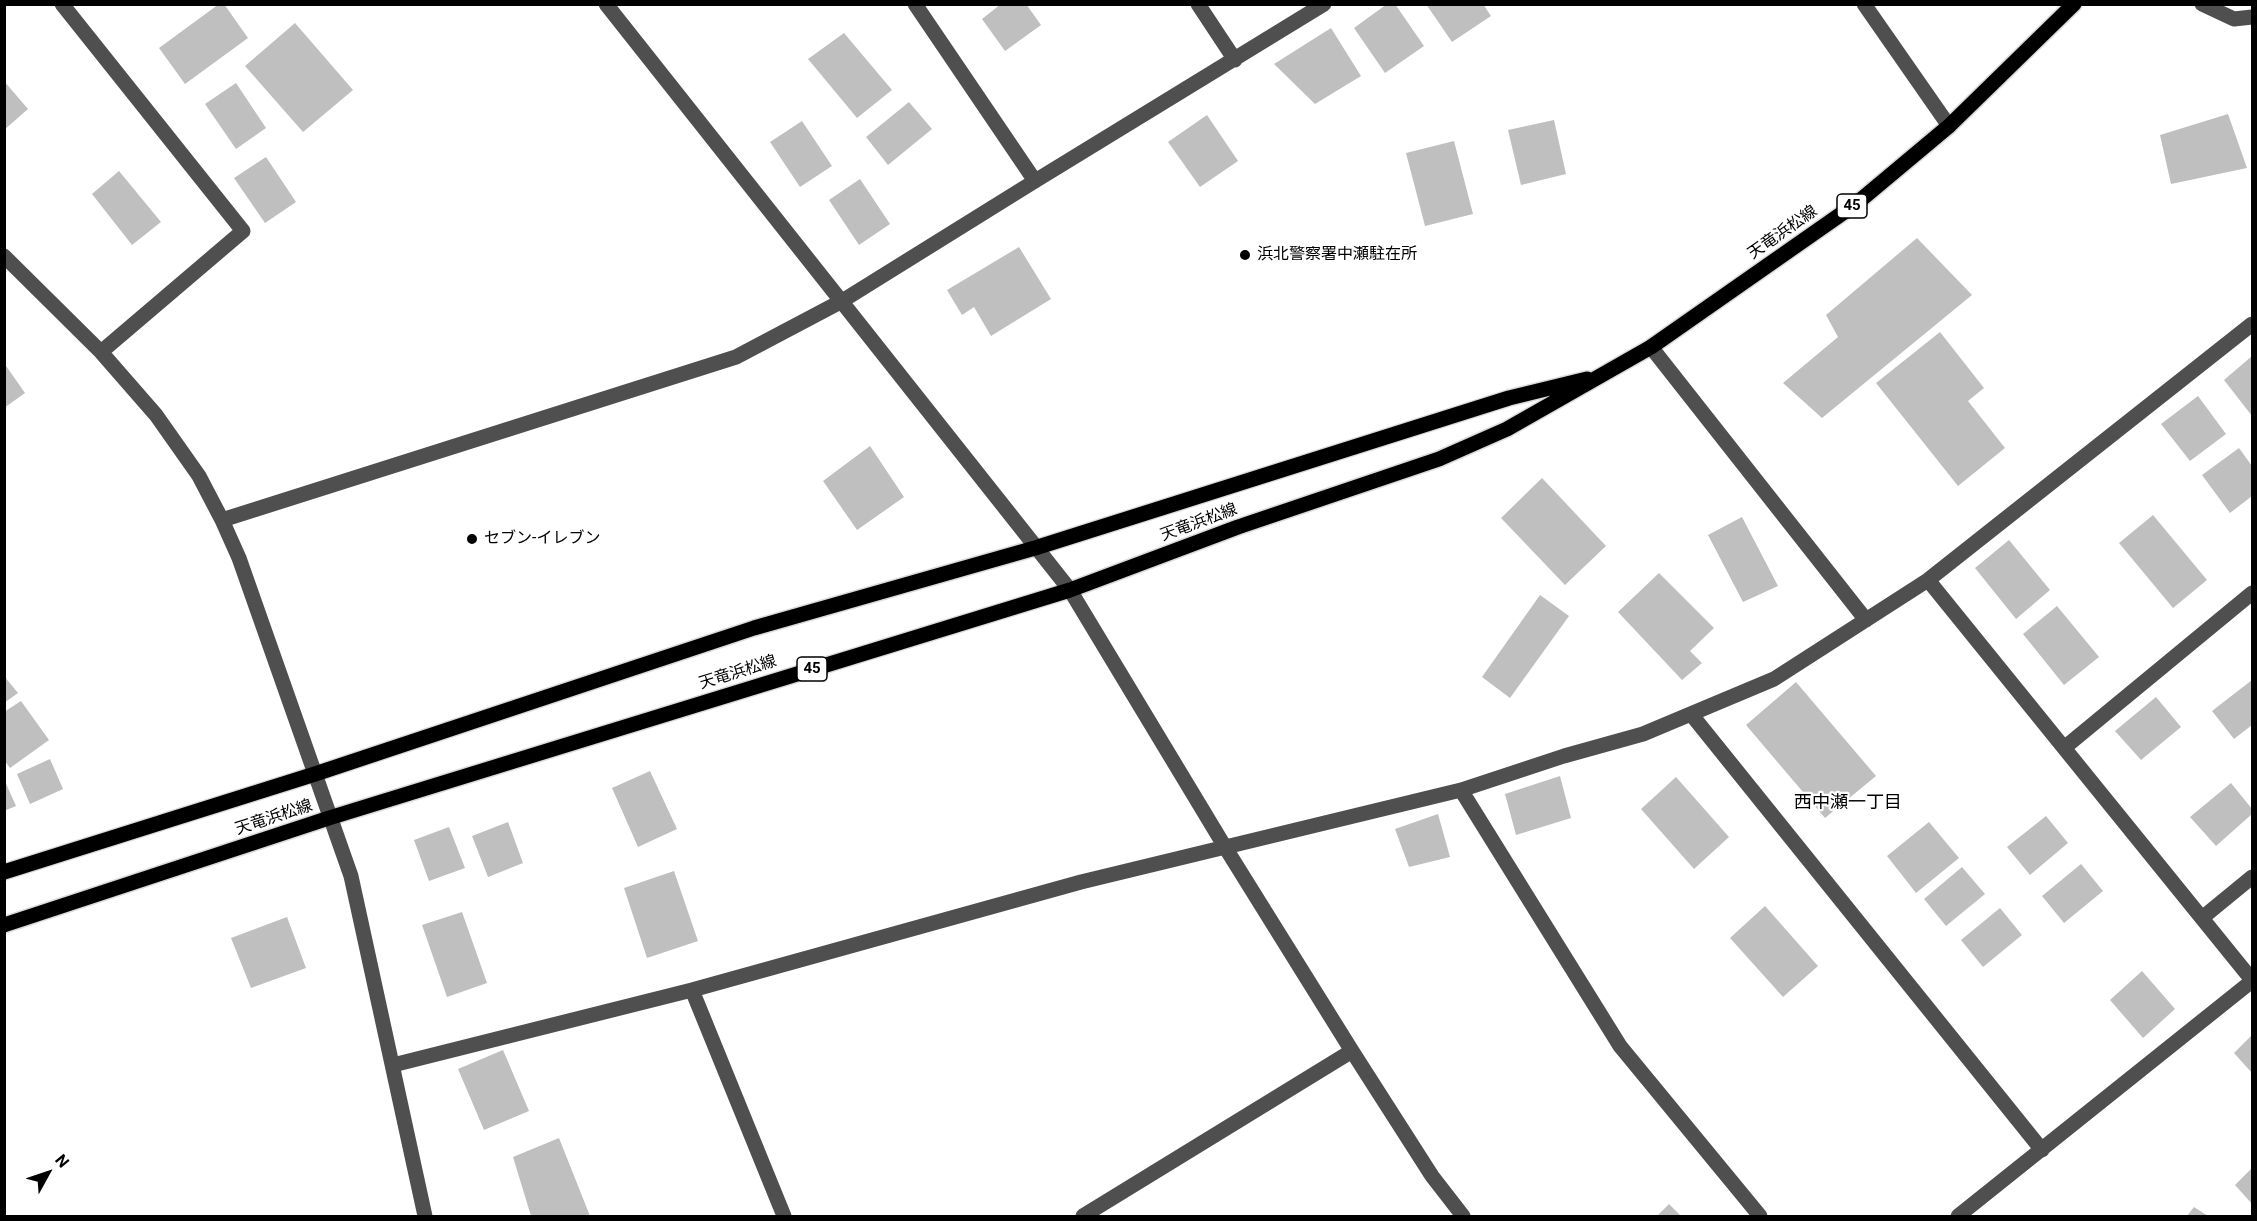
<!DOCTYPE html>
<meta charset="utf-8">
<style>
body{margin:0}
#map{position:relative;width:2257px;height:1221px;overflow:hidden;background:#fff;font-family:Roboto,sans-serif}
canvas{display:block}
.frame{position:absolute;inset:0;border:6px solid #000;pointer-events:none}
.north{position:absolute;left:18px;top:1143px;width:60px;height:60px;-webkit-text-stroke:4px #fff;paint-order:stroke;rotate:50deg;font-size:16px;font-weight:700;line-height:24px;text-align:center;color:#000}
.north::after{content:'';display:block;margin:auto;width:21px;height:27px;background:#000;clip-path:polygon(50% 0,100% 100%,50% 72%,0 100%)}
</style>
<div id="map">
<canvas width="2257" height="1221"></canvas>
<div class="frame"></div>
<div class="north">N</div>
</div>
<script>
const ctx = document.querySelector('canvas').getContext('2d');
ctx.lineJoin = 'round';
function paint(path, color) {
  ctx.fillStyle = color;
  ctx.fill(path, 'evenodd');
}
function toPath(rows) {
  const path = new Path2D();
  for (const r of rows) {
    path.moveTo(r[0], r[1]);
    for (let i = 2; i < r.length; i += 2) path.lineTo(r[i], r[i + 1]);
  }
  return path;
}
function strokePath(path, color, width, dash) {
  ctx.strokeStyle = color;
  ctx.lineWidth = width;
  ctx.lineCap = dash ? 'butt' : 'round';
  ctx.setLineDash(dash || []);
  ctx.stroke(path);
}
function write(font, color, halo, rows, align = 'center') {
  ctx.font = font + ' Roboto,"Noto Sans JP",sans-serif';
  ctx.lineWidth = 4.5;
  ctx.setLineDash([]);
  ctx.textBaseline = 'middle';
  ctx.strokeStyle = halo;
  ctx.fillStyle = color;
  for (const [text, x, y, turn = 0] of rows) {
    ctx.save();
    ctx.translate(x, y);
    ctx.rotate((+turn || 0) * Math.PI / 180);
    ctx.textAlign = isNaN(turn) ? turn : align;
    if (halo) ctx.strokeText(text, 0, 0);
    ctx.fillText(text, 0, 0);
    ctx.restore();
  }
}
paint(toPath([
 [219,4,224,4,248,38,185,84,159,48],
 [1001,4,1026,4,1041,25,1005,51,982,19],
 [1387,4,1395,4,1424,46,1385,73,1354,28],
 [1426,4,1483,4,1491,16,1452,42],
 [295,23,353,90,303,132,245,66],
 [1331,28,1361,76,1315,104,1274,64],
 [844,33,892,90,857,118,808,59],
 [4,81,28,109,4,130],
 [236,83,266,128,236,149,205,104],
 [909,102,932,129,888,165,866,137],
 [2228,114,2247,168,2171,184,2160,135],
 [1207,115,1238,161,1200,187,1168,142],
 [1554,120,1566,174,1521,185,1508,130],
 [802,121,832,166,800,187,770,142],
 [1454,141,1473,214,1425,226,1406,153],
 [266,157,296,202,265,223,234,178],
 [119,171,161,222,132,245,92,194],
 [860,179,890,224,859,245,829,200],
 [1917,238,1972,295,1822,418,1783,383,1838,337,1826,315],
 [1019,247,1051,299,991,336,974,307,962,315,947,290],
 [1940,332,1984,388,1968,401,2005,448,1958,486,1876,383],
 [2252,356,2252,416,2224,380],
 [4,363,25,393,4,408],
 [2198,396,2226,434,2190,461,2161,424],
 [870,446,904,497,857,530,823,481],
 [2239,448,2252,466,2252,496,2230,513,2202,475],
 [1542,478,1606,546,1565,585,1501,518],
 [2153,515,2207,580,2173,608,2119,543],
 [1742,517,1778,586,1743,602,1708,535],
 [2009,540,2050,590,2016,619,1975,568],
 [1659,573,1714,628,1690,651,1702,663,1682,680,1618,612],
 [1540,595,1569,616,1510,698,1482,677],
 [2057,606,2099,657,2064,685,2023,634],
 [4,676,18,693,4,703],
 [2252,680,2252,725,2234,739,2212,711],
 [1796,682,1876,776,1825,818,1746,725],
 [2156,697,2181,727,2141,760,2115,731],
 [21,701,49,740,10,768,4,760,4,712],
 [50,759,63,789,30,804,17,774],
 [650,771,677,829,638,847,612,788],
 [1560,776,1571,818,1516,835,1505,794],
 [1676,777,1729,837,1694,869,1641,809],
 [4,779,16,806,4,811],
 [2231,783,2252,809,2252,814,2216,846,2190,817],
 [1438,814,1450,857,1409,867,1395,829],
 [2046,816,2068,843,2030,875,2007,847],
 [508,822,523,863,488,877,472,836],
 [1929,822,1959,858,1916,893,1887,856],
 [449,827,465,868,429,881,414,840],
 [2081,864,2103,891,2064,923,2042,896],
 [1962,867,1985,894,1946,926,1924,899],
 [674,871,698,941,647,958,624,888],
 [1765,906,1818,966,1783,997,1730,938],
 [2000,908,2022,935,1983,967,1961,940],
 [462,912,487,983,447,997,422,925],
 [287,917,306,968,251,988,231,938],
 [2142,971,2175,1009,2143,1038,2110,1000],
 [2252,1035,2252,1073,2234,1053],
 [503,1050,529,1111,484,1130,458,1069],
 [559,1138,590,1216,531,1216,513,1157],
 [2252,1168,2252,1204,2235,1185],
 [1669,1204,1681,1216,1657,1216],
 [2194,1207,2208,1216,2187,1216]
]), '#bfbfbf');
const major = toPath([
 [4,872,315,774,754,628,1035,548,1509,398,1587,379],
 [4,925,329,818,1070,590,1238,527,1439,459,1507,429,1651,347,1857,203,1949,126,2074,4]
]);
strokePath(major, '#dbdbdb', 18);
strokePath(toPath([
 [62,4,243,231,101,352],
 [606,4,1070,590,1225,847,1352,1051,1432,1176,1463,1216],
 [915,4,1035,181],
 [1198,4,1235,60],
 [1864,4,1949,126],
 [2202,4,2234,19,2252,17],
 [4,256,101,352,156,415,199,476,222,520,239,558,351,876,425,1216],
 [1651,347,1866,620],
 [222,520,736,357,842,301,1035,181,1324,4],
 [1928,580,2252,980],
 [1691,714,2042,1150],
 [2064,748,2252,593],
 [1461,790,1620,1046,1760,1216],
 [2202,918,2252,877],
 [692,990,784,1216],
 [393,1065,692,990,1081,882,1461,790,1564,756,1643,734,1774,679,1928,580,2252,324],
 [1083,1216,1352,1051],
 [1958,1216,2252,981]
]), '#4f4f4f', 15);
strokePath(major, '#000', 15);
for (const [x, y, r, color] of [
 [1245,255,6,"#000"],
 [472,539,6,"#000"]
]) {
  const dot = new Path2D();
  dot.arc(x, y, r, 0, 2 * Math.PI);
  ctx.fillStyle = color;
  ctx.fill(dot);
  strokePath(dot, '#fff', 2);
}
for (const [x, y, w] of [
 [1852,206,30],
 [812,669,30]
]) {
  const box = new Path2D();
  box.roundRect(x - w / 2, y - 12, w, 24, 4.5);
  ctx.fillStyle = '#fff';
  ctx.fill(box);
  strokePath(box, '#000', 1.5);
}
write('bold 15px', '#000', null, [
 ["45",1852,206],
 ["45",812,669]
]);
write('16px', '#000', '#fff', [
 ["天竜浜松線",1783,233,-35],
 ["天竜浜松線",1199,523,-20],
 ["天竜浜松線",738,673,-17],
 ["天竜浜松線",274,818,-18]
]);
write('16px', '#000', '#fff', [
 ["浜北警察署中瀬駐在所",1257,255],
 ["セブン-イレブン",484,539]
], 'left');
write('18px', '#000', '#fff', [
 ["西中瀬一丁目",1848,803]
]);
</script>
